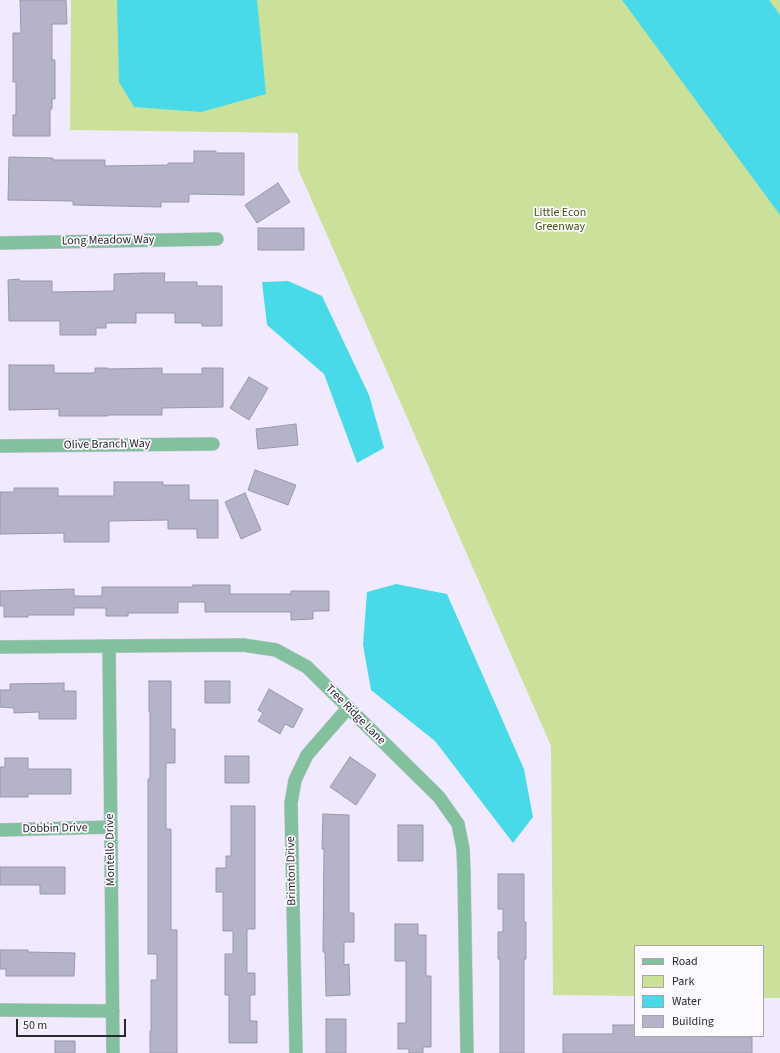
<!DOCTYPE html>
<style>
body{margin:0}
#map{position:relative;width:780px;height:1053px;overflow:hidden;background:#f1eaff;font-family:"Source Sans 3",sans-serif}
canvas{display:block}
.legend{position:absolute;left:634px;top:945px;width:130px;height:92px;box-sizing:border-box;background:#fcfaff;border:1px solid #a8a6ac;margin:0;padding:5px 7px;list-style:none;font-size:12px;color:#2b2830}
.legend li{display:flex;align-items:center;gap:8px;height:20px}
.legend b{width:20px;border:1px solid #a8a6ac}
.scale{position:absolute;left:16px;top:1019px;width:110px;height:18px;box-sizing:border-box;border:2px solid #2b2830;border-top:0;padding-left:5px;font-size:12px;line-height:14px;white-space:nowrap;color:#2b2830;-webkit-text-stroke:3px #fcfaff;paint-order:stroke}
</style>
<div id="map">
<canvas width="780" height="1053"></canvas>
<ul class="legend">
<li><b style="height:5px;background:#83c19e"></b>Road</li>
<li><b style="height:11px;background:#cbe19a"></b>Park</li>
<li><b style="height:11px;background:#49daea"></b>Water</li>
<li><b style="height:11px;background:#b4b3c8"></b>Building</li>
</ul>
<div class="scale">50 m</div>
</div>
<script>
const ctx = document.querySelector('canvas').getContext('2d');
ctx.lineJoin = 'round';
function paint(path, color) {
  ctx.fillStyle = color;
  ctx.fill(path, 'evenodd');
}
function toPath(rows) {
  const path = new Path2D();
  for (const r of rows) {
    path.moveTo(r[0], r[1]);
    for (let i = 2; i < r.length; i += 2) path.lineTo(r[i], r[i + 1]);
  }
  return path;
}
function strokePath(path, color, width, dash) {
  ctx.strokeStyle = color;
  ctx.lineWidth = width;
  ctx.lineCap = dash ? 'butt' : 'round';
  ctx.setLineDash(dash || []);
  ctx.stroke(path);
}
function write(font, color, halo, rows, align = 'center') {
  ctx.font = font + ' "Source Sans 3",sans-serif';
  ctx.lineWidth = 3.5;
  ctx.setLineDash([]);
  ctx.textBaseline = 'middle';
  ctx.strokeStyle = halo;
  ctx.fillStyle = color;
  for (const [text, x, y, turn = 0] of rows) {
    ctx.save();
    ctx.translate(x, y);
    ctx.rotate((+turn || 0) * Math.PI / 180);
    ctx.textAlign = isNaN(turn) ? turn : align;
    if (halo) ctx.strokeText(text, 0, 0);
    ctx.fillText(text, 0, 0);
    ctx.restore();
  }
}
paint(toPath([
 [71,0,780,0,780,998,763,998,763,946,635,946,635,996,553,995,551,746,298,169,298,133,70,130]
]), '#cbe19a');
paint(toPath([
 [117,0,257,0,266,94,201,112,134,107,119,82],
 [622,0,769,0,780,15,780,215],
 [288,281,322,296,369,395,384,448,357,463,324,374,267,325,262,282],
 [396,584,447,594,524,769,533,817,513,843,435,741,371,690,363,645,367,592]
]), '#49daea');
const building = toPath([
 [20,0,66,0,67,24,52,24,52,60,55,60,55,99,52,99,52,109,50,109,50,136,13,136,13,115,16,115,16,82,13,82,13,33,21,33,20,0],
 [194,151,216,151,216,153,244,153,244,195,189,194,189,202,161,202,161,207,73,205,73,201,8,200,9,157,53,158,53,160,105,160,105,166,168,165,168,163,194,163,194,151],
 [278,183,290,202,257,223,245,205,278,183],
 [258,228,304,228,304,250,258,250,258,228],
 [142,273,165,273,164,282,197,282,197,286,222,286,222,326,202,326,202,323,175,323,175,313,136,313,136,323,106,323,106,328,96,328,96,335,60,335,60,321,9,321,8,280,19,279,20,281,52,281,52,292,114,291,114,274,142,273],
 [9,365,54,365,54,373,95,373,95,368,108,368,108,369,162,368,162,374,202,374,202,368,223,368,223,407,162,408,162,415,108,415,108,416,59,416,59,409,9,410,9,365],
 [249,377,268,388,249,420,230,408,249,377],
 [296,424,298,445,258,449,256,429,296,424],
 [255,470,296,485,288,505,248,490,255,470],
 [114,482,163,482,163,485,189,485,189,500,218,500,218,538,197,538,197,529,168,529,168,520,109,521,109,542,64,542,64,533,0,534,0,492,14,492,14,488,58,488,58,496,114,496,114,482],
 [245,493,261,530,241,539,225,502,245,493],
 [193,585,230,585,230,594,291,594,291,591,329,591,329,611,313,611,313,619,291,620,291,612,205,612,205,602,178,602,178,613,128,613,128,616,106,616,106,608,74,608,74,615,28,615,28,617,4,617,4,606,0,606,0,591,74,589,74,596,102,596,102,587,193,587,193,585],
 [149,681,171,681,171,729,175,729,175,763,166,763,166,829,171,829,171,930,177,930,177,1053,150,1053,150,1031,151,1031,151,980,157,980,157,954,148,954,148,779,150,779,150,712,149,712,149,681],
 [205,681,230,681,230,703,205,703,205,681],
 [64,683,64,691,76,691,76,719,39,719,39,712,14,713,14,708,0,707,0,690,10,690,10,684,64,683],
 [269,689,303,709,293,728,285,724,280,734,258,721,263,713,258,710,269,689],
 [225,756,249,756,249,783,225,783,225,756],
 [350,757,376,775,356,805,330,787,350,757],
 [5,758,28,758,28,769,71,769,71,794,28,794,28,797,0,797,0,767,5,767,5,758],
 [231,806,255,806,255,929,247,929,247,973,255,973,255,995,250,995,250,1021,257,1021,257,1043,229,1043,229,995,225,995,225,954,233,954,233,931,223,931,223,892,216,892,216,868,226,868,226,856,231,856,231,806],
 [323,814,349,815,349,913,354,913,354,942,344,942,344,965,349,964,350,995,326,996,325,952,323,952,324,849,322,849,323,814],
 [398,825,423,825,423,861,398,861,398,825],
 [0,867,65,867,65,894,40,894,40,885,0,885,0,867],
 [498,874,524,874,524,922,526,922,526,959,524,959,524,1053,500,1053,500,959,498,959,498,932,503,932,503,909,498,909,498,874],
 [395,924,418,924,418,935,426,935,426,976,431,976,431,1047,423,1047,423,1053,409,1053,409,1049,398,1049,398,1023,406,1023,406,961,395,961,395,924],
 [0,950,28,950,28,952,75,953,74,976,6,976,6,969,0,969,0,950],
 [326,1019,346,1019,346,1053,326,1053,326,1019],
 [613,1025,635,1025,635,1036,752,1037,752,1053,563,1053,563,1034,613,1034,613,1025],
 [55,1041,75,1041,75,1053,55,1053,55,1041]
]);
paint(building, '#b4b3c8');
strokePath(building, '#9897ab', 1);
const street = toPath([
 [0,243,217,239],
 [0,446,213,444],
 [109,646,113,1053],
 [0,647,243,645,276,650,307,667,439,797,458,824,463,849,464,873,467,1053],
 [0,830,110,827],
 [0,1010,113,1011],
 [296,1053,291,803,295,780,307,755,348,708]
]);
strokePath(street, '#cdc7da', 14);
strokePath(street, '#83c19e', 13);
write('12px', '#445411', '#fcfaff', [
 ["Little Econ",560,213],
 ["Greenway",560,227]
]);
write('12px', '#2b2830', '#fcfaff', [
 ["Long Meadow Way",108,241,-1],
 ["Olive Branch Way",107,445,-1],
 ["Tree Ridge Lane",355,715,45],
 ["Dobbin Drive",55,829,-1],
 ["Montello Drive",111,850,-91],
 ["Brimton Drive",292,871,-91]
]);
</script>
